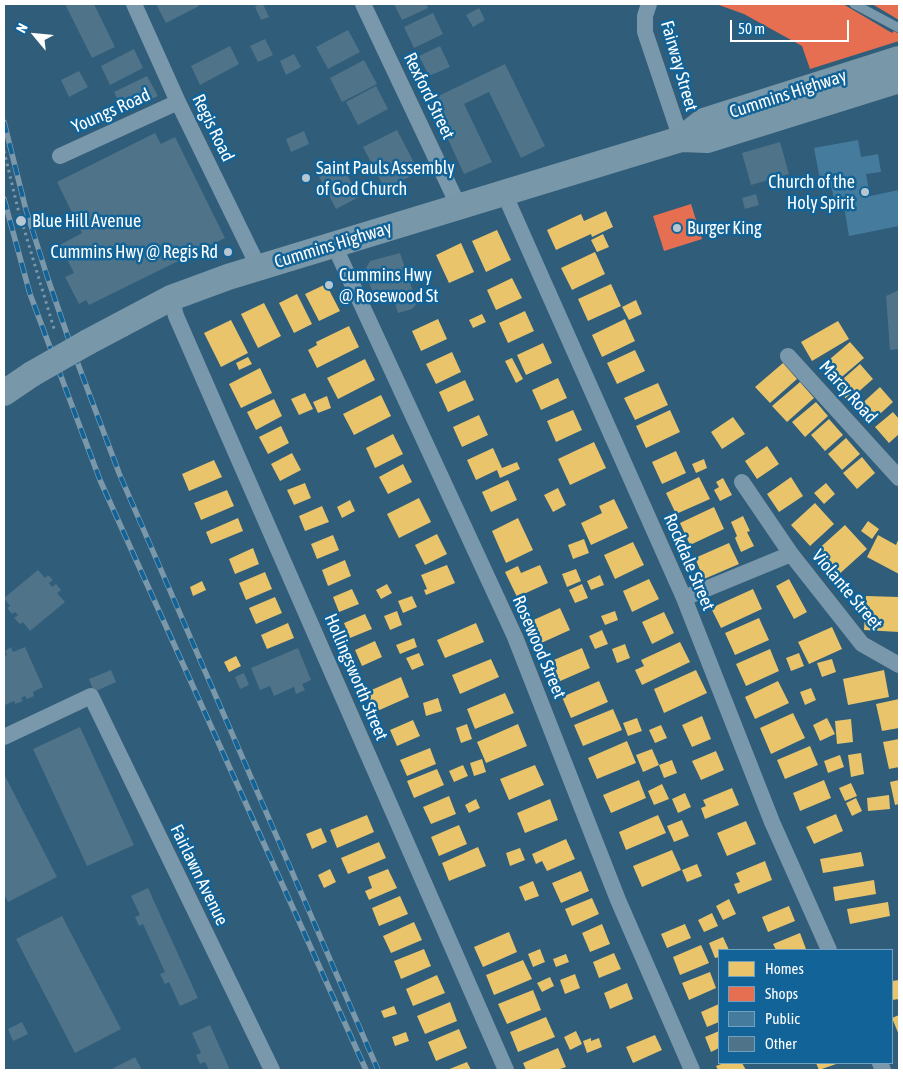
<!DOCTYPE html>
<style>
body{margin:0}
#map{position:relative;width:903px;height:1074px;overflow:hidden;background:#305d79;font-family:"Asap Condensed",sans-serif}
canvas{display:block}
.frame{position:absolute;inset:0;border:5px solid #fff;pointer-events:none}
.legend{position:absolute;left:718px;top:949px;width:175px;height:115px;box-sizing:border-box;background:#116398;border:1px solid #70a1c1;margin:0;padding:6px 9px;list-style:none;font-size:15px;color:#fff}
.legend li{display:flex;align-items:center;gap:10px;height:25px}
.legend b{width:25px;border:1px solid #70a1c1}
.north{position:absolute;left:10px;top:10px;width:50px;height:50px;-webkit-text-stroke:4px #116398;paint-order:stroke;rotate:298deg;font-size:14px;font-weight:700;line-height:20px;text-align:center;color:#fff}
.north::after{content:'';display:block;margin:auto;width:18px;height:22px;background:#fff;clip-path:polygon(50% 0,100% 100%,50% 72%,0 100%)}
.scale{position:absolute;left:730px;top:20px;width:119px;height:22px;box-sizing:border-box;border:2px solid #fff;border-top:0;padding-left:6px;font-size:15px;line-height:18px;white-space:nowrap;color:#fff;-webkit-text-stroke:4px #116398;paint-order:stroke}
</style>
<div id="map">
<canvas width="903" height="1074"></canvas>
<div class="frame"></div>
<ul class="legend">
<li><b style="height:14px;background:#e9c46a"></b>Homes</li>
<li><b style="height:14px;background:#e76f51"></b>Shops</li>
<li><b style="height:14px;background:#457b9d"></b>Public</li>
<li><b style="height:14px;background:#4f7389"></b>Other</li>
</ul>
<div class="north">N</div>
<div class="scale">50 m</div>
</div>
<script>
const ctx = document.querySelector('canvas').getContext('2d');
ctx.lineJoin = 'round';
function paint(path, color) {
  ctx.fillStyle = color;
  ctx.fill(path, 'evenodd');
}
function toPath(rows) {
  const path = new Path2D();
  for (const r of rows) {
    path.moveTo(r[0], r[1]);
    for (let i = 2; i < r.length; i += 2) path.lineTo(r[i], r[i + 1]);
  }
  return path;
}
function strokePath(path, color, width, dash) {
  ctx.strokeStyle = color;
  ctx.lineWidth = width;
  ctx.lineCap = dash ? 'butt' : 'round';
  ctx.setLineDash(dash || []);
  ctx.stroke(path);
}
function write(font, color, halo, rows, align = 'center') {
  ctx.font = font + ' "Asap Condensed",sans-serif';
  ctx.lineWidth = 5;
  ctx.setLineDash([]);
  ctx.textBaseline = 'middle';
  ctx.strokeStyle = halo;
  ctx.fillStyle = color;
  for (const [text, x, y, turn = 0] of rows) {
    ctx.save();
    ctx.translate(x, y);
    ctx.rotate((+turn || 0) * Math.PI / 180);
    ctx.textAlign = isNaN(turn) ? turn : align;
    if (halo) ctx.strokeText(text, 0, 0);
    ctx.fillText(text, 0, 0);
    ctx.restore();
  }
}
paint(toPath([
 [606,211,613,227,592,237,591,234,556,250,547,230,581,214,584,221],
 [497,230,511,260,486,272,472,241],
 [603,234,609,247,597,252,591,240],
 [461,243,474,272,449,283,436,255],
 [595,252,605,274,572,290,561,268],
 [512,278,522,298,496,310,487,290],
 [326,284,340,311,319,321,305,294],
 [611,284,621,306,588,321,578,299],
 [297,294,312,324,294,333,279,303],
 [636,300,642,314,629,320,622,307],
 [264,303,281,336,258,348,241,314],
 [525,311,534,331,508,343,499,323],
 [482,314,486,322,473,328,469,320],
 [438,319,447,339,421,351,412,331],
 [625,319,635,341,602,357,592,335],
 [231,320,248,353,221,367,204,333],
 [838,321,849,339,812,361,801,342],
 [349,326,359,347,317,368,308,350,317,345,316,342],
 [850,342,864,358,837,381,823,365],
 [543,343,552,363,526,375,517,355],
 [635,350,645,371,617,384,607,363],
 [452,352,461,372,436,384,426,364],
 [248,357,252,364,239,370,236,363],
 [512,358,523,379,516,383,505,361],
 [365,359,375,380,338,399,327,378],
 [783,363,797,379,770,403,755,387],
 [860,364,873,379,848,401,835,386],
 [260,368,272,393,241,408,229,384],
 [558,378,567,398,541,410,532,390],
 [465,380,474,400,448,412,439,392],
 [800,382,814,398,787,422,772,406],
 [658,383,668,405,635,420,624,398],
 [880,387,893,402,870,423,857,408],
 [305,393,313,409,299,415,291,399],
 [381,395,391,416,354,435,343,414],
 [327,396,331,408,318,413,313,402],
 [274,399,282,416,256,430,247,412],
 [816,402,828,416,805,437,792,422],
 [573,410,582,430,556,442,547,421],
 [670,410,680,432,646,448,636,426],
 [893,412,899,419,899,434,889,443,875,427],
 [479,415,488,435,462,447,453,427],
 [733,417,745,434,722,449,711,432],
 [829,419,843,435,825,451,811,435],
 [281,426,289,443,268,454,259,437],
 [393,434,403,454,375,468,366,448],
 [846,438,860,454,842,470,828,454],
 [594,442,606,468,570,485,558,459],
 [767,446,779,464,757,479,745,461],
 [493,448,502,468,517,462,520,469,500,478,497,470,476,480,467,460],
 [676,451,686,473,662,484,652,462],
 [292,453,301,470,280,481,271,464],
 [862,457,875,473,857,489,843,473],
 [704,459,707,468,696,473,692,464],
 [214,460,222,477,189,491,182,474],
 [403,464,412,482,388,494,379,477],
 [699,477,710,499,676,514,666,493],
 [791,477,803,496,779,512,767,494],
 [723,478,732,495,720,501,714,490,719,487,716,482],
 [508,480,517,500,491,512,482,492],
 [305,483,311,498,294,505,287,490],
 [826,483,835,494,824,504,814,493],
 [558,488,566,505,553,512,544,495],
 [227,490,234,506,201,520,194,503],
 [419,498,431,522,399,538,387,514],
 [614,499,628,528,591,545,581,523,602,513,599,506],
 [350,500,355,511,342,518,337,507],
 [815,503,834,524,810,546,791,525],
 [322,506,329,522,305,531,299,516],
 [714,507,724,529,690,545,680,523],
 [743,516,750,531,747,532,754,546,741,552,735,538,737,536,731,522],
 [238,518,243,531,211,544,206,532],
 [518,518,533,550,506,563,492,531],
 [868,521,879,529,872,539,861,531],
 [845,525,867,549,836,577,814,553],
 [437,534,447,554,425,565,415,545],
 [333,535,339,550,317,559,311,544],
 [878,535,896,545,899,538,899,574,867,557],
 [584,539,589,553,573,559,568,545],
 [633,542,644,565,615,579,604,555],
 [729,543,739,564,704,579,695,558],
 [253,548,259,564,235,574,229,559],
 [345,560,351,576,328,586,322,570],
 [447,565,455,583,426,595,424,590,427,589,421,575],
 [540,565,548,583,517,597,505,572,518,566,521,573],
 [576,569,581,581,567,587,562,574],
 [265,572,272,589,246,600,239,583],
 [600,575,604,585,591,590,587,581],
 [649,579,659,599,632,612,623,591],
 [789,579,807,612,794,619,776,586],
 [202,581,206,590,193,596,190,587],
 [387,584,392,593,381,599,376,590],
 [582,584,588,598,575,603,569,590],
 [352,589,359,604,339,612,333,597],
 [753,589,762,609,721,628,711,608],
 [412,596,417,607,403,613,398,601],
 [866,596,899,597,899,632,864,630],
 [275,597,282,613,256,624,249,608],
 [560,608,570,630,539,644,529,622],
 [397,611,402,625,390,630,384,616],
 [615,611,618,620,605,625,601,616],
 [664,612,674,633,652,644,642,622],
 [365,614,372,629,350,638,344,623],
 [759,618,769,640,735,655,725,633],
 [288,623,294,638,267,649,261,635],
 [476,623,484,642,445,658,437,640],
 [832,627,842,649,809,664,798,642],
 [602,630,608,644,595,649,589,636],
 [414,638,417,647,400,654,396,645],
 [375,641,382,657,362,666,355,650],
 [680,642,690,662,642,685,635,670,644,666,641,660],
 [625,644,630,658,617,663,612,649],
 [582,648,590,668,558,682,556,678,552,680,547,668,551,667,549,662],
 [770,649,779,671,746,686,736,664],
 [419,653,424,665,412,670,406,658],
 [799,653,804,666,791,671,786,658],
 [236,656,241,666,229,672,224,662],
 [491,659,499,677,460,694,452,675],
 [832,659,836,672,822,677,817,663],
 [696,670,707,693,664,713,654,689],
 [884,670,889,697,848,705,843,679],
 [401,677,409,697,375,712,372,706,370,707,367,699,369,698,367,692],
 [599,681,608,702,571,718,562,697],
 [778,681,789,703,755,719,745,697],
 [811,688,816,700,805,705,800,692],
 [505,693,514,713,475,729,467,709],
 [438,698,442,711,426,716,423,703],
 [899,699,899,728,882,731,876,704],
 [613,709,622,730,583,746,574,725],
 [793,713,805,738,771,754,760,728],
 [702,716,711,739,692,747,682,725],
 [637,718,642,731,628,736,623,723],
 [827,718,835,734,820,741,813,725],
 [851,719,853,742,837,744,835,721],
 [413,720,420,736,397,746,390,730],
 [467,724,472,739,461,743,456,728],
 [518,724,527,746,486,763,477,742],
 [661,725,667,738,655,743,649,730],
 [899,739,899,767,889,769,883,742],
 [627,741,636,763,597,779,588,758],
 [810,746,818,765,785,779,777,760],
 [430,748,436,764,407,776,400,760],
 [652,749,659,765,672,760,677,773,664,778,659,765,643,772,636,755],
 [716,751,724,770,701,780,692,761],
 [861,753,864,774,851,777,848,755],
 [840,755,844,767,828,773,824,761],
 [482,759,486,772,474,776,470,763],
 [463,765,468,776,454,782,449,771],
 [535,765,544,785,509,800,500,779],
 [437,769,444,785,414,798,407,781],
 [639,780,646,798,611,813,603,795],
 [824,780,831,798,800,811,793,793],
 [899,780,899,804,895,805,890,782],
 [851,783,857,796,845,801,839,788],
 [662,784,669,799,654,805,648,791],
 [732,788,739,805,705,819,701,808,706,806,703,800],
 [685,793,691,807,678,813,672,799],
 [889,795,890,809,868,811,867,798],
 [449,796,456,814,431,824,423,807],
 [856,798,862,811,852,816,846,803],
 [476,799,480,808,469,813,465,805],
 [550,799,558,820,525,833,517,813],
 [836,814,843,831,814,844,806,827],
 [367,815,374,832,337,848,330,830],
 [658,815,666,833,626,850,619,832],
 [682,820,689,836,674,842,667,826],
 [746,821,756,844,727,856,717,833],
 [459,825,467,844,439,856,431,837],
 [321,828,327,842,312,849,306,834],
 [566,839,575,859,547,871,542,861,536,864,532,854],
 [379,842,386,858,348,874,341,858],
 [478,847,486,866,449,881,442,863],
 [520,848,525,860,510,866,506,853],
 [672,850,681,870,642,887,633,866],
 [861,852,864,866,823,873,820,859],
 [765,861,772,880,738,894,734,884,740,882,736,873],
 [697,864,702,876,687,882,682,870],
 [330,869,336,882,324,888,318,875],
 [388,869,397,888,369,900,365,891,372,888,368,877],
 [581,871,589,891,561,903,552,883],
 [874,880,876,894,835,901,833,887],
 [533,881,539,896,525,901,519,887],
 [400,896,408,914,379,926,372,908],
 [592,898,599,914,572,926,565,909],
 [729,899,736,914,723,920,716,906],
 [888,902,890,916,850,924,847,909],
 [789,906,795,921,768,932,762,917],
 [712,913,718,926,704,932,698,920],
 [414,922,422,940,391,953,383,936],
 [602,924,610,944,590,952,582,933],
 [685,924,691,938,667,948,661,934],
 [509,932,517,952,483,967,474,947],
 [800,933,806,949,803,950,776,950,773,944],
 [723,937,729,950,719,950,719,957,715,958,709,943],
 [701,945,709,963,680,975,673,957],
 [424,949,431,966,401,979,394,961],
 [540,949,545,962,533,967,528,954],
 [614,953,621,969,599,978,593,962],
 [566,954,569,962,556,967,553,959],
 [523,960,532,979,494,995,486,975],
 [710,972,716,988,689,1000,682,983],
 [575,974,580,988,565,994,560,980],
 [437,975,445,993,413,1006,406,989],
 [550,977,554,986,542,992,537,983],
 [899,980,899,999,892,1000,892,981],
 [627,983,633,999,610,1009,604,993],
 [533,990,541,1010,507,1024,498,1004],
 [450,1002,457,1021,425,1034,417,1016],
 [719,1004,719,1022,707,1027,701,1012],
 [394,1006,397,1014,384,1018,381,1011],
 [899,1015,899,1035,892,1018],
 [546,1017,555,1037,518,1052,510,1032],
 [459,1029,467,1048,436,1061,428,1042],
 [576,1031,582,1044,570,1050,564,1037],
 [719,1031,719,1048,711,1052,705,1037],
 [406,1032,409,1041,395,1046,392,1037],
 [655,1035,662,1050,633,1063,626,1047],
 [591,1038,591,1041,599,1038,602,1047,587,1053,583,1041],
 [558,1048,566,1067,557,1070,526,1070,523,1063],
 [467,1062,471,1070,447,1070],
 [724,1063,742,1063,746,1070,718,1070,716,1066],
 [816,1063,839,1063,819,1070]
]), '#e9c46a');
paint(toPath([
 [716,4,843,4,892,33,894,31,899,34,899,41,810,69,802,46,744,14],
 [872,4,899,4,899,20],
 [691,204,702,239,664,251,653,216]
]), '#e76f51');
paint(toPath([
 [858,140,861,157,878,154,881,172,866,174,870,196,899,190,899,226,849,236,844,207,835,209,832,188,822,190,814,148]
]), '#457b9d');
paint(toPath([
 [65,4,94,4,115,47,92,58],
 [156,4,198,4,199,6,166,23],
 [256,4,263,4,269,17,261,20,255,7,257,6],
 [394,4,426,4,428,8,402,20],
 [479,8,485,20,473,27,466,15],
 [433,13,443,34,414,48,404,27],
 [348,30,360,52,328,69,316,47],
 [265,39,273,55,258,62,250,46],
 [230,46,239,64,200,85,191,66],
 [440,46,450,67,429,76,419,56],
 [134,49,143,68,110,85,101,66],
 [294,54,301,67,286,75,280,61],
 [364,60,377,84,342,102,330,78],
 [505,64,545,146,521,158,489,92,464,104,492,162,464,174,430,100],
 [79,71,88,87,69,97,61,80],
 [147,76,158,96,124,113,114,92],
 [376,86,388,109,358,125,346,102],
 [397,130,419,172,385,189,363,147],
 [304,131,309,144,291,152,286,139],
 [155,133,161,144,175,137,225,238,89,305,86,300,79,304,65,277,74,273,60,245,82,233,57,182],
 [780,142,789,174,751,185,742,153],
 [341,163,359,197,336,209,318,175],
 [756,194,759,205,745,209,742,198],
 [400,253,417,303,412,309,398,313,395,304,401,301,399,296,392,299,390,294,376,299,364,272,370,261],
 [899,290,899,349,890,350,886,296],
 [38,570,45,578,48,575,53,580,49,583,52,587,56,584,61,590,57,593,65,602,30,631,23,622,20,624,14,618,18,615,15,612,12,614,7,608,10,606,4,598],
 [11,647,13,652,25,647,43,687,33,692,34,696,27,699,25,696,21,698,23,701,15,704,14,701,5,705,4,656,7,655,5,651],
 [298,648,311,680,302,684,305,690,296,694,294,687,274,696,270,686,260,690,251,668],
 [111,670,116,682,94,692,89,679],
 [244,673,249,685,240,689,235,677],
 [80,727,134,845,87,866,33,749],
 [4,774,57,877,8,902,4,894],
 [148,888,198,998,180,1006,169,982,165,984,160,974,165,972,143,924,139,926,135,917,140,915,131,896],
 [62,916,121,1029,75,1053,16,939],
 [22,1022,28,1034,13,1041,8,1029],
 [210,1025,230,1070,209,1070,205,1062,200,1064,196,1055,201,1053,192,1033],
 [135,1057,142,1070,110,1070]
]), '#4f7389');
strokePath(toPath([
 [4,151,18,209,55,332]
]), '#7a98ab', 3, [2.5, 4]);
strokePath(toPath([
 [854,4,899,28]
]), '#7a98ab', 9);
strokePath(toPath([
 [134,4,178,102,259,268],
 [363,4,459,207],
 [649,4,645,16,645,32,681,139],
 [60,156,178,102],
 [504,193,684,598,772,822,829,950],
 [334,245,515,637,618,900,692,1070],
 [171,298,176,316,506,1070],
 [788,356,899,478],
 [742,482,791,554,862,644,899,665],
 [684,598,791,554],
 [4,737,91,696,272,1070],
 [880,1063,883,1070]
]), '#7a98ab', 16);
strokePath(toPath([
 [681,139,704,121,899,59],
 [88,342,171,298,228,277,681,139,707,140,899,80],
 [4,393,32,374]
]), '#7897a9', 26);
const rail = toPath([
 [4,122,26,210,48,279,69,340,119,473,378,1070],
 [4,199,30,294,100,480,366,1070]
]);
strokePath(rail, '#7b98aa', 5.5);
strokePath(rail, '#116398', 4, [11]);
strokePath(toPath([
 [32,374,88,342]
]), '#7897a9', 26);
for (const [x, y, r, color] of [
 [306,178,5,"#b7c6d0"],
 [865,192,5,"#b7c6d0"],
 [21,221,6,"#b7c6d0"],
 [677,228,5,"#b7c6d0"],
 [228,252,5,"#b7c6d0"],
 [329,285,5,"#b7c6d0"]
]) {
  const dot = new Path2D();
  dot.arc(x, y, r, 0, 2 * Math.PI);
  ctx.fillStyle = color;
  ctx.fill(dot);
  strokePath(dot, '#116398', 2);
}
write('18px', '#fff', '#116398', [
 ["Fairway Street",679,66,74],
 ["Cummins Highway",788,94,-18],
 ["Rexford Street",429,96,64],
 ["Youngs Road",111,111,-24],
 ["Regis Road",213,128,64],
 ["Cummins Highway",333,245,-17],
 ["Marcy Road",848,392,48],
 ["Rockdale Street",689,562,67],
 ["Violante Street",847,590,50],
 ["Rosewood Street",539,647,67],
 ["Hollingsworth Street",356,677,67],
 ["Fairlawn Avenue",199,875,64]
]);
write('18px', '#fff', '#116398', [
 ["Saint Pauls Assembly",316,168],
 ["of God Church",316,189],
 ["Church of the",855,182,"right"],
 ["Holy Spirit",855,203,"right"],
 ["Blue Hill Avenue",32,221],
 ["Burger King",687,228],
 ["Cummins Hwy @ Regis Rd",218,252,"right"],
 ["Cummins Hwy",339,275],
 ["@ Rosewood St",339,296]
], 'left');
</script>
